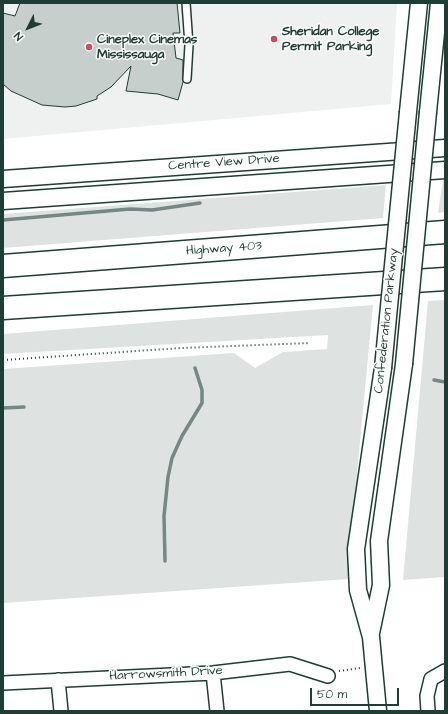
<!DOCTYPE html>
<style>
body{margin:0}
#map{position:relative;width:448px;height:714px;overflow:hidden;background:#fff;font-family:"Architects Daughter",sans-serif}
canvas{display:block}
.frame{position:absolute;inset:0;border:4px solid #1f3d34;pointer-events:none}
.north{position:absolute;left:8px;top:8px;width:40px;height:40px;-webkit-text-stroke:3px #fff;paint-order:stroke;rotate:228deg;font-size:11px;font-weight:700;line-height:16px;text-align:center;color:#1f3d34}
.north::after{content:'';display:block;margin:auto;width:14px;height:18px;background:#1f3d34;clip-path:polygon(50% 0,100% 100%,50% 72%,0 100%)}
.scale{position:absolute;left:310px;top:688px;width:89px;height:18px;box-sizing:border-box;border:2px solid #1f3d34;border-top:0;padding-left:5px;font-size:12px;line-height:14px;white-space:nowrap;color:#1f3d34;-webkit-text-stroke:3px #fff;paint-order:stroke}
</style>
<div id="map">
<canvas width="448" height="714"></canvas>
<div class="frame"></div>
<div class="north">N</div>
<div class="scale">50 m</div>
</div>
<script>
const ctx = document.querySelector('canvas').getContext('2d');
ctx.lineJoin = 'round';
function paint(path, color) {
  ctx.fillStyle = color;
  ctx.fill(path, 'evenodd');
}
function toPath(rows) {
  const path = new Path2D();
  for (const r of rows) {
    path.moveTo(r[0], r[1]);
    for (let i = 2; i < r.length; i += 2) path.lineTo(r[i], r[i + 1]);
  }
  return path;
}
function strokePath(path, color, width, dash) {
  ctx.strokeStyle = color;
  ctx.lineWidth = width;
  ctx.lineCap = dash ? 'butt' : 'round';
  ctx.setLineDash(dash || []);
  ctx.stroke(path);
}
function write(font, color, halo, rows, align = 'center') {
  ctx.font = font + ' "Architects Daughter",sans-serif';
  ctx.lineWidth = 3;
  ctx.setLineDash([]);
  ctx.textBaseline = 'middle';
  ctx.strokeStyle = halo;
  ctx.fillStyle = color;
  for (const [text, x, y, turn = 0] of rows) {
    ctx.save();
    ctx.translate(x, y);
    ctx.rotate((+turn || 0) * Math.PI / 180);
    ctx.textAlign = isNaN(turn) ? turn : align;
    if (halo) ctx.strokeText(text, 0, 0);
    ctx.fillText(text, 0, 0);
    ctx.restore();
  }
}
paint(toPath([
 [3,3,397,3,391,104,3,139]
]), '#eef1f0');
paint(toPath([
 [443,179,445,179,445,212,438,213],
 [386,185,383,218,3,248,3,214],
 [445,300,445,577,403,580,428,301],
 [373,305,357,473,355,572,349,579,3,603,3,369,234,353,255,368,283,352,327,349,328,335,3,354,3,334]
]), '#dee3e2');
strokePath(toPath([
 [3,220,130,209,152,210,200,203],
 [434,380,445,382],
 [3,408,24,407],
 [165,561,164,516,168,477,172,458,182,436,202,403,202,390,195,368]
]), '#758883', 3.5);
const building = toPath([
 [20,3,177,3,180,33,173,33,176,58,183,60,183,82,178,100,158,94,126,91,131,66,111,87,97,96,97,99,76,106,65,107,42,105,11,91,3,84,3,13,15,16,20,3]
]);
paint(building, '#c7cfcc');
strokePath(building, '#1f3d34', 1);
const service = toPath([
 [186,3,189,45,187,79]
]);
const minor = toPath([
 [213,673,217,711],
 [58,680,61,711],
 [3,683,213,673,290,664,328,676],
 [428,711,427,696,431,679,445,671]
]);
const tertiary = toPath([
 [408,112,419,3],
 [428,112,439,3],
 [3,179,445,148],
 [3,201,445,170],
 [371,633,381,585,379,541,404,364],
 [378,711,371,637,358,590,356,549,383,368]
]);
const motorway = toPath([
 [3,266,445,232],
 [3,308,445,279]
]);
strokePath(service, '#1f3d34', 10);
strokePath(minor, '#1f3d34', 16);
strokePath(tertiary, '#1f3d34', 19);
strokePath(motorway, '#1f3d34', 25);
strokePath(toPath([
 [3,360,181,348,310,343],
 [339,671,360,668]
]), '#1f3d34', 2, [1, 3]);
strokePath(service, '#fff', 7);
strokePath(minor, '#fff', 13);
strokePath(tertiary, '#fff', 16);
strokePath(motorway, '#fff', 22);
const tertiaryBridge = toPath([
 [404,364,428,112],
 [383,368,408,112]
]);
strokePath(tertiaryBridge, '#1f3d34', 19, []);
strokePath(tertiaryBridge, '#fff', 16);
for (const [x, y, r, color] of [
 [274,39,4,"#d1495b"],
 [89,47,4,"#d1495b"]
]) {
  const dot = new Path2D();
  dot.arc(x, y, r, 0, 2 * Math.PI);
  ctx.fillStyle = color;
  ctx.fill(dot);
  strokePath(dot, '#fff', 1.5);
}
write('bold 13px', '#1f3d34', '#fff', [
 ["Sheridan College",282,32],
 ["Permit Parking",282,47],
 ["Cineplex Cinemas",97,40],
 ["Mississauga",97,55]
], 'left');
write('13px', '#1f3d34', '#fff', [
 ["Centre View Drive",224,163,-4],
 ["Highway 403",224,249,-4],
 ["Confederation Parkway",387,321,-84],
 ["Harrowsmith Drive",166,674,-3]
]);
</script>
